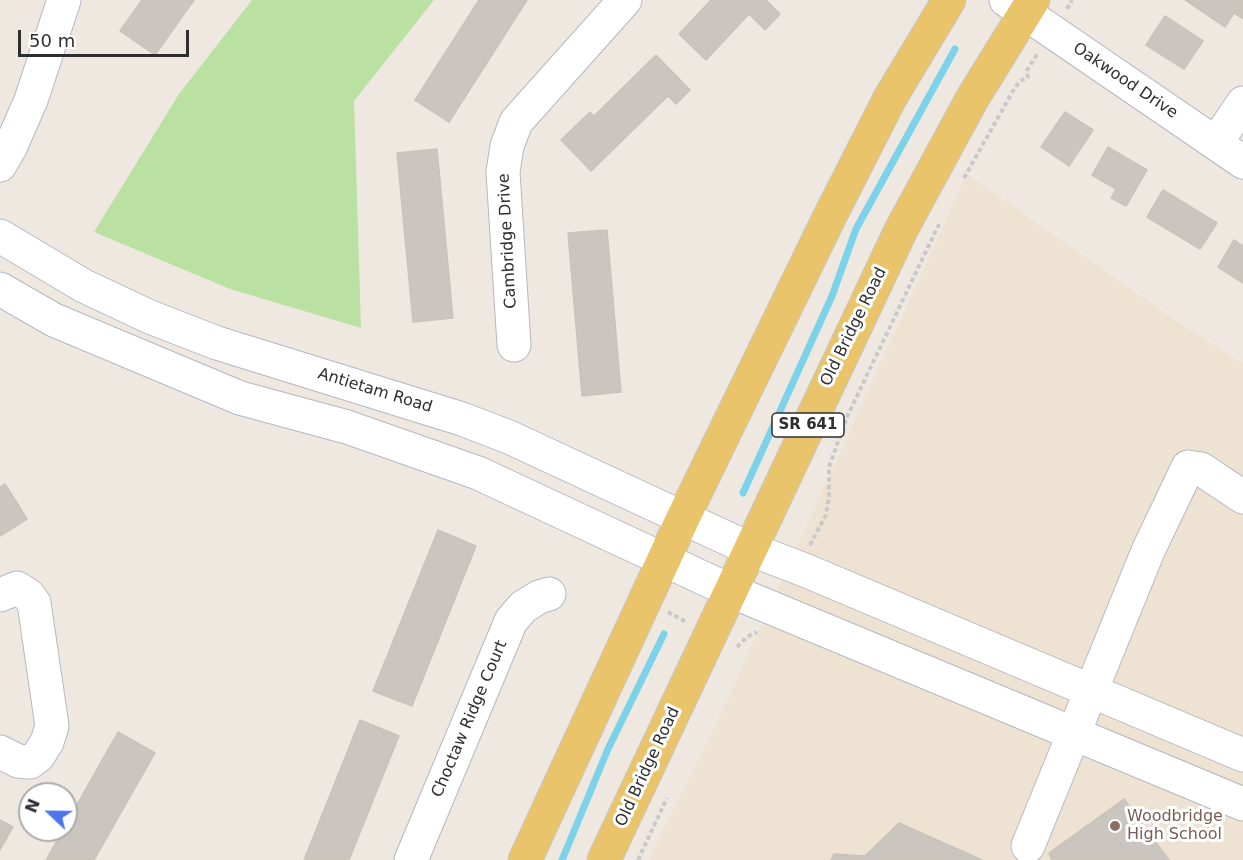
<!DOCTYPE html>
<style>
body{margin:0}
#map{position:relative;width:1243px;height:860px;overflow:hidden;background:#eee8e1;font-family:"DejaVu Sans",sans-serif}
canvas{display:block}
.north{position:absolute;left:18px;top:782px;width:60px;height:60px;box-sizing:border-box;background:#fff;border:2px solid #ababab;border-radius:50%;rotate:292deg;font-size:16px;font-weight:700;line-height:24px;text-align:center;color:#2e2e2e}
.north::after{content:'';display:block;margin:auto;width:21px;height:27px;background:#4d75f0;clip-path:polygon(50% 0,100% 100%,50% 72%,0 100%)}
.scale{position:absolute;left:18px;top:30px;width:171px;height:27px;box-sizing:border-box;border:3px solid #2e2e2e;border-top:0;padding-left:8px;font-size:18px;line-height:21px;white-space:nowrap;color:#2e2e2e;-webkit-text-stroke:4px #fff;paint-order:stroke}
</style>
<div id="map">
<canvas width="1243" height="860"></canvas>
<div class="north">N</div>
<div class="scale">50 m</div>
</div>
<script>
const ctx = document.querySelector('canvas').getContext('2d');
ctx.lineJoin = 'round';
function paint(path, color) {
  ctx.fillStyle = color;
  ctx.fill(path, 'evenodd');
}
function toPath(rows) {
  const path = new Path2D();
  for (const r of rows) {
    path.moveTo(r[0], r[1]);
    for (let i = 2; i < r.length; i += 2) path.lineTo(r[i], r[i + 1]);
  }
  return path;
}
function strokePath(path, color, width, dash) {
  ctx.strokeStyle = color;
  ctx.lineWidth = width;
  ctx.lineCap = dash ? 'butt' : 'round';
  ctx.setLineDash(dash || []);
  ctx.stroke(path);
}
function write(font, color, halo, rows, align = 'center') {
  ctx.font = font + ' "DejaVu Sans",sans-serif';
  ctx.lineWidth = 6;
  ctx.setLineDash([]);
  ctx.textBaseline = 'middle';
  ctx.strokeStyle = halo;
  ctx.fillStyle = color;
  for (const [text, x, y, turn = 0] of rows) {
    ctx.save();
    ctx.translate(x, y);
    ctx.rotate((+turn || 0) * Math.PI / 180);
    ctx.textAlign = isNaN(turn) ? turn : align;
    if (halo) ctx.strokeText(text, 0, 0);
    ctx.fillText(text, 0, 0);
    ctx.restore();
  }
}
paint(toPath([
 [967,174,1176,321,1243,364,1243,860,649,860,725,705]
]), '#eee3d2');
paint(toPath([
 [252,0,434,0,354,101,361,328,230,289,94,232,179,94]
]), '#bbe1a2');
strokePath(toPath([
 [743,493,832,296,856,229,955,49],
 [562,860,608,749,664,634]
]), '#7cd2e8', 7);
const building = toPath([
 [142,0,194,0,155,55,120,31,142,0],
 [479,0,527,0,449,122,415,100,479,0],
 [711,0,766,0,780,14,765,30,749,14,706,60,679,34,711,0],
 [1185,0,1243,0,1243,19,1234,13,1225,27,1185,0],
 [1165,16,1203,41,1184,69,1146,45,1165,16],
 [656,55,690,90,676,104,668,96,591,171,561,140,590,112,594,116,656,55],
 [1065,112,1093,130,1069,166,1041,147,1065,112],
 [1108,147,1147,170,1126,206,1111,198,1116,189,1092,175,1108,147],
 [437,149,453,318,413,322,397,153,437,149],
 [1163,190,1217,223,1200,249,1147,217,1163,190],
 [607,230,621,392,582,396,568,233,607,230],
 [1234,240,1243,246,1243,283,1218,267,1234,240],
 [5,484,27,519,0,536,0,487,5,484],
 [438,530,476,546,412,706,373,691,438,530],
 [360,720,399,736,349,860,304,860,360,720],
 [118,732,155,753,94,860,46,860,63,830,66,830,66,824,118,732],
 [1124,799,1169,860,1052,860,1049,853,1124,799],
 [0,820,13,827,0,850,0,820],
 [899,823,982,860,831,860,834,854,865,856,899,823]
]);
paint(building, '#cac6bf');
strokePath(building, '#cac3bb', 1.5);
const minor = toPath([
 [1006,0,1243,162],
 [1216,143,1243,103],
 [0,165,10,148,31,100,64,0],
 [0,236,84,286,150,317,217,343,462,419,509,437,750,549,807,571,1243,755],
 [0,289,54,320,240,398,347,427,478,473,731,591,1243,804],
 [514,345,503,172,507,146,516,122,625,0],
 [0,595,17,588,28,595,34,603,52,726,47,742,38,756,30,762,18,761,0,752],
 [1028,846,1148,551,1188,467,1201,469,1243,497],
 [411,860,511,621,523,607,539,597,549,594]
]);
const major = toPath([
 [525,860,683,518,828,220,890,98,949,0],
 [604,860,901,230,972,99,1033,0]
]);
strokePath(minor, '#b5b8c0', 35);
strokePath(major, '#c9c9c9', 35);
strokePath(toPath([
 [1067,9,1072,0],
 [964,178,1013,91,1019,82,1028,77,1026,72,1038,53],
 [810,545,826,515,829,496,829,467,846,419,939,224],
 [668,612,688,623],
 [737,647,747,637,757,632],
 [638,860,667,798]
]), '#c9c9c9', 4, [4.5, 3]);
strokePath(minor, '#fff', 33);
strokePath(major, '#e9c46b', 33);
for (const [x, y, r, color] of [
 [1115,826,6,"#8d6e63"]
]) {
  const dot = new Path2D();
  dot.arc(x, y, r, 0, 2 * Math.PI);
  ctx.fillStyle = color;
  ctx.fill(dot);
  strokePath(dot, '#fff', 2);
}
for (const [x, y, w] of [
 [808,425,72]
]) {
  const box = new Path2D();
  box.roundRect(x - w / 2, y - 12, w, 24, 4.5);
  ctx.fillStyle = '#fff';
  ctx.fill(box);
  strokePath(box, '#2e2e2e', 1.5);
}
write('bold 15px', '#2e2e2e', null, [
 ["SR 641",808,425]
]);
write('16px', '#2e2e2e', '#fff', [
 ["Oakwood Drive",1125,81,34],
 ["Cambridge Drive",508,241,-93],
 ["Old Bridge Road",854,327,-64],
 ["Antietam Road",375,391,17],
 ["Choctaw Ridge Court",470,719,-67],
 ["Old Bridge Road",648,767,-65]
]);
write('16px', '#785e54', '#fff', [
 ["Woodbridge",1127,817],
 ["High School",1127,835]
], 'left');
</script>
